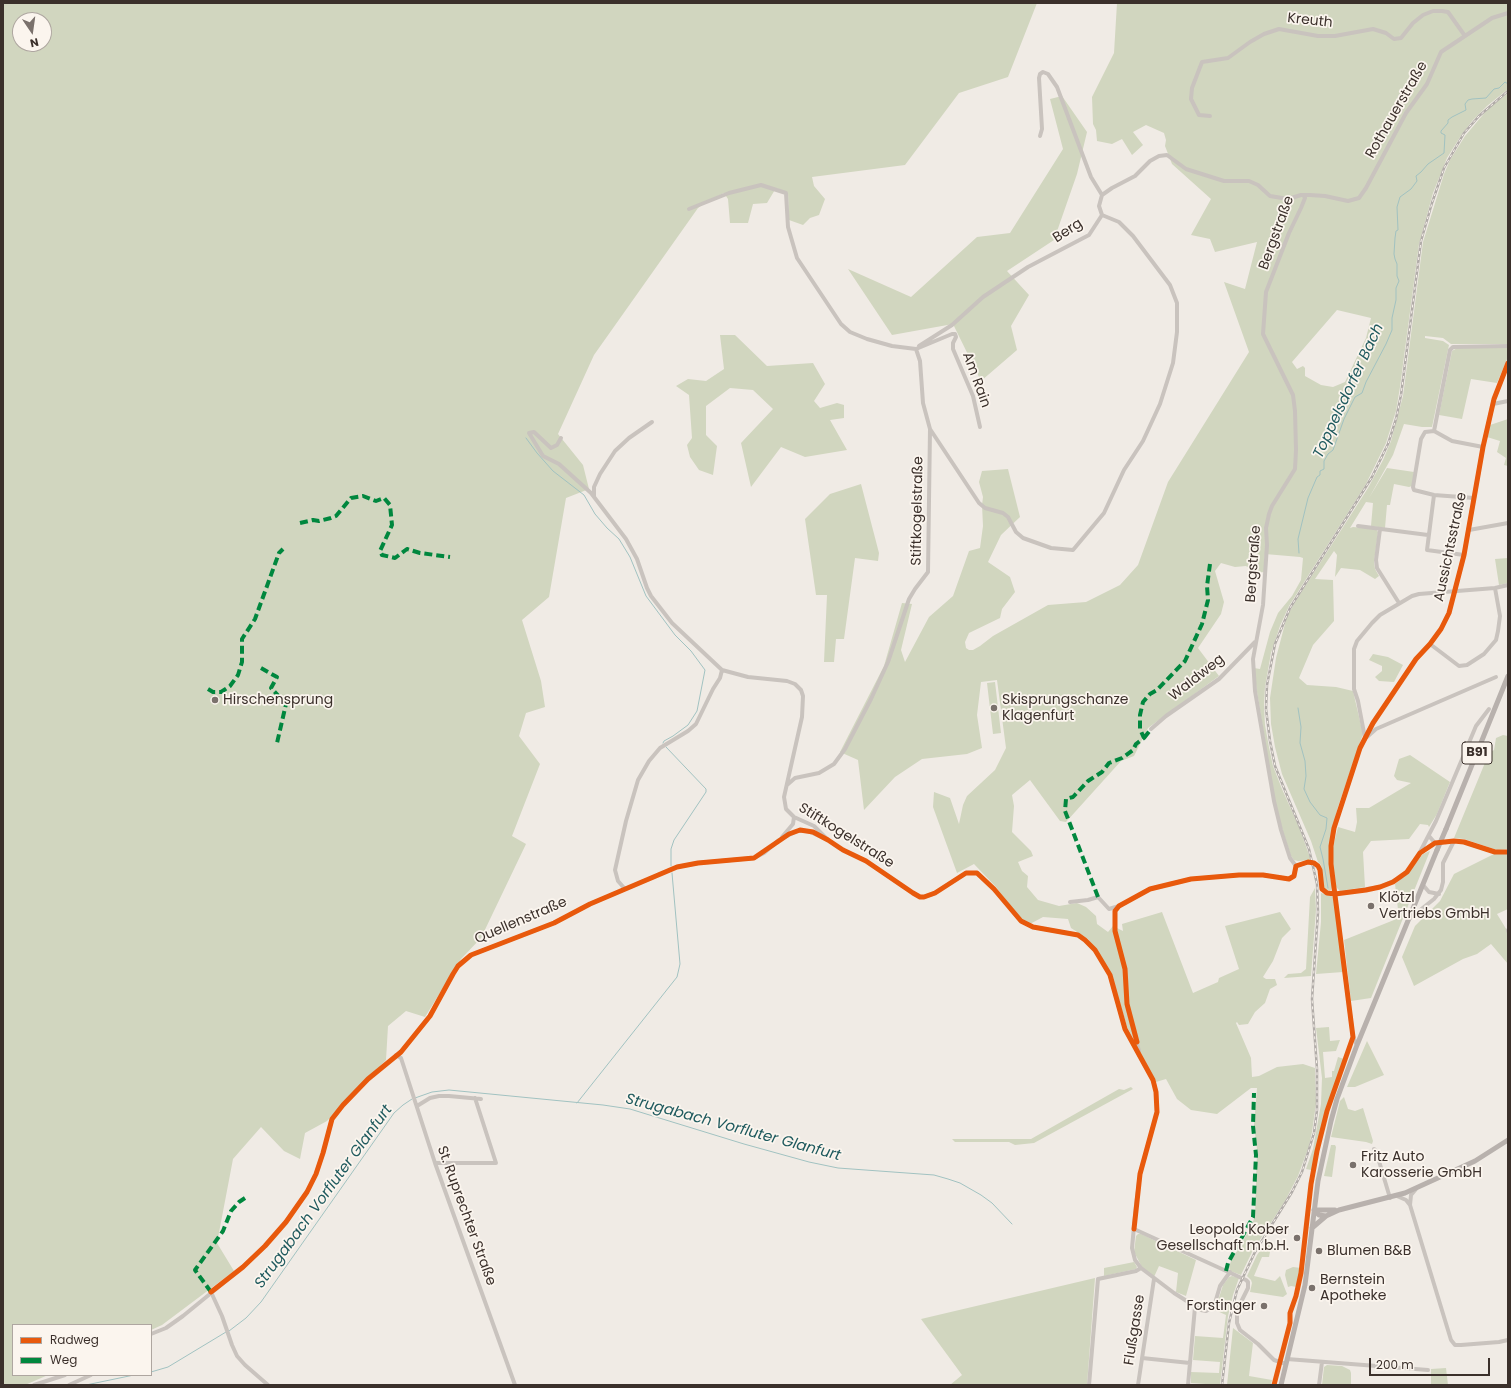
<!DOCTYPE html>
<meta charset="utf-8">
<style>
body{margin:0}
#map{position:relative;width:1511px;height:1388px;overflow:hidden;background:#f0ebe5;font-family:Poppins,sans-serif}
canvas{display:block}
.frame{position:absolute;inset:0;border:4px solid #3b302b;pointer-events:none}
.legend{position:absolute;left:12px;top:1324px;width:140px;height:52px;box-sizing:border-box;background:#fbf5ee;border:1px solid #aea6a0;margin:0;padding:5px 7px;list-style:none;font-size:12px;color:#3b302b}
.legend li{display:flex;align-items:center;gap:8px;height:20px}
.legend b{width:20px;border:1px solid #aea6a0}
.north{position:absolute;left:12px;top:12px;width:40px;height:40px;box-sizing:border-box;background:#fbf5ee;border:1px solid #aea6a0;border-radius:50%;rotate:167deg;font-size:11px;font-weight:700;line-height:16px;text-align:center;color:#3b302b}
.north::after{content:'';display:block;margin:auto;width:14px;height:18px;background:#7a716c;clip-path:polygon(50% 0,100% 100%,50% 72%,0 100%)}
.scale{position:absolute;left:1369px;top:1358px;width:121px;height:18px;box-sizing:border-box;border:2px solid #3b302b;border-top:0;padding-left:5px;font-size:12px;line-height:14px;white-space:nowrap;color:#3b302b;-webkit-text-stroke:3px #fbf5ee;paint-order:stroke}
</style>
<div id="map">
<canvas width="1511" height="1388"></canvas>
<div class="frame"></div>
<ul class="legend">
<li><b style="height:5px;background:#e8590c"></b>Radweg</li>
<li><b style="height:5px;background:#00873e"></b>Weg</li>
</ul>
<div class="north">N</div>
<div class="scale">200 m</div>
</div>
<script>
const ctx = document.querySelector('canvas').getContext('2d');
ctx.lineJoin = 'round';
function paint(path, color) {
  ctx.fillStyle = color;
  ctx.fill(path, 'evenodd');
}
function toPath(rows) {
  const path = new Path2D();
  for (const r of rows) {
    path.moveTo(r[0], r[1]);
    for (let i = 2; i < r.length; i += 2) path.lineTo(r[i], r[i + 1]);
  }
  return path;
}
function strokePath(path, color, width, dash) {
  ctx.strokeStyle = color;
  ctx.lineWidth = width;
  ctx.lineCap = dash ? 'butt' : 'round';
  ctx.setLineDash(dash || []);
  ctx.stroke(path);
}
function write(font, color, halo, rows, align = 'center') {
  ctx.font = font + ' Poppins,sans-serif';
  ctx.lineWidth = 3.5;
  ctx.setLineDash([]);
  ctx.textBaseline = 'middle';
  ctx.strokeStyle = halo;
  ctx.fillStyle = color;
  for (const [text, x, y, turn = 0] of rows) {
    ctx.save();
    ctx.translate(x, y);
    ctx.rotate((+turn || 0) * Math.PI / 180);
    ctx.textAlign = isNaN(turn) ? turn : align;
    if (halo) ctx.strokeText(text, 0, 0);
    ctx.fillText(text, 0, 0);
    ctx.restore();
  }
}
paint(toPath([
 [3,3,1037,3,1008,77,959,93,905,165,812,177,814,186,825,199,819,215,810,218,803,225,789,220,788,193,776,188,767,203,753,204,748,223,730,223,728,199,724,193,706,202,698,208,594,355,558,434,583,465,589,489,566,498,549,597,522,620,541,681,545,707,526,713,519,736,540,764,512,836,526,844,481,938,461,959,425,1017,406,1011,388,1026,386,1060,327,1121,305,1133,300,1159,284,1151,261,1127,233,1159,217,1243,234,1271,162,1325,151,1330,151,1325,13,1325,13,1375,48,1375,25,1385,3,1385],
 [20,20,44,20,44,44,20,44],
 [1117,3,1508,3,1508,12,1507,14,1508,16,1508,89,1487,106,1473,120,1462,134,1447,158,1433,193,1419,244,1400,387,1396,411,1386,443,1366,484,1289,606,1280,626,1271,653,1265,687,1264,706,1265,725,1269,747,1273,766,1282,789,1299,827,1311,860,1298,861,1294,860,1291,856,1283,832,1275,802,1257,692,1254,668,1260,669,1270,632,1278,613,1292,596,1301,580,1303,558,1300,557,1265,554,1264,572,1256,573,1246,566,1235,567,1221,563,1215,571,1224,602,1221,614,1198,648,1219,676,1148,728,1134,756,1121,761,1066,822,1060,821,1030,780,1012,795,1014,806,1012,832,1031,851,1033,856,1018,862,1022,871,1028,876,1027,887,1038,900,1059,906,1077,903,1086,907,1096,916,1097,924,1108,932,1113,926,1123,931,1122,924,1162,912,1193,993,1218,982,1219,978,1239,969,1225,926,1280,912,1291,929,1282,938,1273,961,1263,977,1266,979,1275,979,1277,985,1270,989,1265,1003,1255,1012,1248,1024,1239,1025,1237,1022,1236,1023,1251,1058,1252,1077,1259,1076,1277,1067,1303,1064,1315,1068,1316,1104,1312,1132,1309,1146,1298,1176,1285,1201,1252,1252,1241,1275,1230,1271,1229,1267,1231,1261,1251,1227,1255,1216,1257,1149,1254,1125,1257,1088,1251,1088,1217,1114,1191,1110,1177,1099,1166,1079,1156,1082,1127,1027,1112,976,1088,939,1071,928,1068,919,1043,917,1030,924,1018,916,996,887,974,864,957,873,933,807,934,792,950,798,959,824,963,805,967,796,995,770,1006,748,997,680,981,682,977,715,982,748,967,754,922,759,895,777,864,810,858,760,840,752,884,666,902,603,912,604,901,650,905,662,929,617,953,596,969,551,980,548,983,526,982,505,983,497,979,482,982,471,1008,469,1020,517,1001,535,988,562,1010,577,1015,592,1002,609,1000,618,969,633,965,642,966,648,969,650,973,650,980,646,993,636,1048,605,1086,602,1120,585,1138,565,1168,482,1249,352,1224,282,1245,289,1257,242,1215,252,1210,239,1191,235,1211,199,1172,164,1165,146,1166,140,1164,133,1146,125,1133,132,1143,145,1132,155,1122,139,1112,144,1097,141,1096,130,1093,124,1092,97,1114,53],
 [1337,310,1371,318,1366,338,1345,382,1333,387,1321,385,1305,376,1305,368,1303,366,1297,369,1292,362],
 [1508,93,1508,344,1451,344,1443,338,1425,336,1425,338,1443,341,1449,345,1432,427,1422,427,1404,424,1393,455,1369,498,1387,468,1414,472,1412,486,1409,487,1394,484,1390,505,1387,505,1385,528,1371,526,1373,503,1366,502,1350,528,1353,527,1376,529,1378,532,1374,562,1375,569,1379,576,1375,579,1360,570,1341,568,1335,577,1337,555,1334,551,1315,579,1333,580,1334,621,1313,645,1299,678,1307,685,1336,687,1353,691,1363,734,1338,807,1333,827,1330,845,1329,866,1332,887,1331,890,1326,891,1323,888,1321,865,1318,862,1311,841,1282,774,1275,747,1271,724,1270,698,1276,658,1287,616,1297,599,1368,488,1383,460,1391,441,1403,396,1423,242,1444,174,1450,160,1465,136,1487,110],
 [1062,96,1087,132,1077,174,1054,240,1007,271,1029,295,1011,326,1017,350,981,381,953,324,892,335,848,269,911,297,977,237,1010,233,1063,149,1050,99],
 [720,335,735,335,767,366,813,363,825,384,814,401,820,408,837,403,844,405,844,418,830,420,847,450,805,457,781,447,751,487,741,443,773,409,753,390,730,388,706,406,706,435,717,446,713,475,699,470,690,457,687,445,692,438,689,395,676,386,688,379,706,381,724,369],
 [1457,348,1507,348,1508,349,1508,357,1497,383,1471,379,1462,419,1439,415,1452,351],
 [1508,419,1508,466,1504,465,1506,458,1497,452,1500,441,1487,437,1490,425],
 [861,484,879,553,878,561,855,558,844,639,836,639,834,662,824,662,827,595,816,595,805,519,830,494],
 [1508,558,1508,583,1499,585,1495,559],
 [1373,654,1388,657,1403,665,1394,682,1379,681,1375,677,1382,671,1382,666,1369,660],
 [995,682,1001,733,993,734,987,683],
 [1503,735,1508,736,1508,849,1497,850,1464,839,1454,838,1489,753,1494,750,1496,738],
 [1410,755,1450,782,1437,814,1429,827,1428,825,1420,824,1409,839,1371,841,1363,852,1365,887,1340,891,1336,887,1333,865,1333,847,1338,827,1355,832,1357,822,1356,808,1369,808,1411,783,1397,780,1394,776,1399,759],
 [1430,851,1371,998,1351,1001,1344,940,1399,918,1395,884,1405,876,1423,854],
 [1508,853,1508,909,1497,914,1508,932,1508,964,1491,944,1477,954,1463,959,1414,986,1402,957,1415,926,1440,901,1454,874,1494,854],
 [1315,888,1316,910,1311,976,1284,978,1288,974,1301,973,1306,969,1310,897],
 [1321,893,1331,896,1334,898,1343,972,1316,974,1321,922],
 [1329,1027,1330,1041,1340,1040,1336,1051,1323,1052,1325,1078,1332,1077,1332,1071,1334,1071,1338,1057,1344,1059,1327,1106,1316,1150,1313,1169,1311,1170,1306,1169,1313,1149,1321,1104,1322,1078,1316,1028],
 [1367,1041,1384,1075,1355,1087,1347,1087],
 [1131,1087,1133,1089,1034,1143,1015,1145,1009,1142,955,1142,952,1139,1031,1139,1119,1089,1124,1090],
 [1344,1097,1348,1109,1355,1111,1363,1108,1373,1141,1372,1144,1366,1142,1331,1137,1340,1101],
 [1331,1145,1335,1145,1336,1147,1332,1177,1324,1176],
 [1138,1234,1141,1234,1196,1260,1186,1296,1176,1292,1178,1273,1159,1266,1154,1277,1142,1267,1134,1252,1136,1236],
 [1267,1241,1272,1241,1269,1257,1262,1257,1254,1276,1275,1281,1280,1276,1287,1294,1283,1297,1250,1292,1252,1283,1251,1280,1247,1276,1257,1255],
 [1134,1262,1137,1267,1136,1269,1104,1276,1104,1268],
 [1293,1267,1301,1268,1297,1287,1291,1286,1288,1287,1285,1275,1286,1270],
 [1232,1276,1239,1278,1233,1295,1228,1316,1220,1385,1191,1383,1191,1372,1219,1373,1220,1362,1193,1360,1195,1336,1223,1338,1226,1315,1215,1310,1223,1285,1229,1277],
 [1095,1278,1087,1385,950,1385,962,1375,921,1319],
 [1233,1328,1253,1343,1249,1376,1272,1380,1271,1385,1227,1385],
 [1327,1365,1342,1366,1350,1370,1351,1373,1351,1385,1322,1385,1324,1367],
 [1446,1368,1448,1385,1431,1385,1431,1369]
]), '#d1d6bf');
strokePath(toPath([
 [526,438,537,453,553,471,584,495,595,514,607,528,619,539,630,557,646,596,675,635,691,651,705,670,697,711,688,725,673,736,664,741,663,743],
 [1299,553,1298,539,1308,498,1317,477,1320,475,1320,471,1324,469,1324,461,1328,454,1333,450,1344,419,1355,397,1362,393,1366,382,1386,344,1392,330,1392,318,1396,300,1396,288,1399,281,1397,276,1397,264,1395,259,1394,254,1395,238,1396,231,1398,230,1397,207,1400,197,1411,189,1417,181,1416,176,1421,172,1428,164,1444,153,1445,135,1441,133,1441,131,1448,123,1448,120,1452,117,1466,110,1465,104,1468,100,1472,99,1486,98,1494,89,1499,88,1505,82,1508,84],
 [1298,708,1301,727,1300,743,1305,761,1306,776,1304,789,1310,802,1320,815,1327,818,1326,829,1320,847,1323,859,1328,888],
 [666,747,706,789,706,792,674,840,671,849,671,866],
 [415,1098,432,1092,449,1090,603,1105,630,1109,744,1144,809,1162,838,1168,934,1175,948,1179,960,1183,981,1195,992,1203,1012,1224],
 [577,1103,677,977,680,964,672,873],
 [229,1331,246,1318,261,1302,394,1113,403,1105,412,1099],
 [151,1372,168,1367,226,1332],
 [86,1385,134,1375]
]), '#a1c2c1', 1);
strokePath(toPath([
 [1439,843,1454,841]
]), '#ccc6c0', 4, [4, 2]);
strokePath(toPath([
 [1210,116,1199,115,1191,99,1192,88,1202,62,1228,58,1250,42,1264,34,1279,29,1318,36,1335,36,1373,29,1386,33,1394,39,1401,38,1413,23,1423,15,1433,11,1442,11,1448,12,1465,36],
 [1040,136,1042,129,1039,78,1040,74,1043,72,1048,74,1057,87,1091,177,1102,195,1099,206,1102,215],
 [1102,195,1112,188,1135,176,1150,161,1159,156,1167,155,1186,169,1224,181,1249,181,1258,185,1270,196,1288,199,1301,195,1310,195,1325,196,1348,201,1359,198,1366,188,1406,113,1427,84,1441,52,1492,18,1508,13],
 [689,209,729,193,761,185,786,193,788,227,797,258,841,324,850,332,867,339,892,346,916,349,952,334,955,334,956,337,953,343,953,349,973,396,980,427],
 [919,346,952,325,983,297,1028,267,1089,235,1102,215],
 [1493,404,1508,401],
 [930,429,979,503,985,508,1003,513,1008,517,1016,532,1023,538,1051,548,1073,550,1104,513,1124,470,1143,441,1160,404,1173,363,1177,332,1177,303,1170,285,1133,236,1119,222,1102,215],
 [1434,431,1450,350,1453,347,1508,346],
 [561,438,557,445,551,448,534,432,529,433,543,456,559,464,591,493,626,539,637,559,647,588,651,596,672,623,722,670,748,677,787,681,795,684,801,690,803,696,802,717,784,797,786,809,794,817,814,826,828,840,839,848,866,861,913,893,920,897,924,897,935,893,966,873,977,873,994,889,1021,921,1033,927,1078,935,1085,940,1095,950,1110,975,1125,1029,1153,1080,1156,1092,1157,1112,1140,1174,1136,1205,1132,1248,1135,1260,1141,1268,1174,1293,1201,1310,1206,1311,1212,1307,1215,1303,1220,1286,1230,1272],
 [1434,495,1427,550,1464,555],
 [594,497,594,487,600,474,615,451,629,438,652,422],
 [1474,498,1434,495,1414,490,1413,487,1421,439,1425,432,1434,431,1452,441,1483,447],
 [1358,526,1428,535],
 [1380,529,1376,560,1377,568,1399,603],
 [1469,530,1508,523],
 [1430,644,1459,666,1467,665,1484,654,1496,640,1498,631,1500,616,1495,588],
 [1151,729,1166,716,1219,679,1255,642],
 [1367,737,1376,729,1496,677],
 [1365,738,1358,701,1354,689,1354,649,1357,641,1372,623,1380,615,1412,596,1419,594,1495,588,1508,585],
 [787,785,795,778,819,773,834,764,845,749,871,699,888,662,909,599,915,589,928,572,930,429,923,403,920,361,916,349],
 [782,837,793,824,794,817],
 [1420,852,1436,821,1476,726,1489,709],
 [1296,866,1290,858,1281,830,1274,801,1255,691,1253,659,1263,605,1267,545,1266,528,1269,514,1272,506,1295,469,1296,450,1295,411,1293,395,1263,334,1266,292,1289,233,1301,208,1305,198,1304,196],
 [1423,885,1429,892,1439,894],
 [625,889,618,881,615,870,626,821,638,780,649,761,660,748,688,731,696,724,713,689,720,678,722,670],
 [1070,902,1088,900,1098,897,1109,909,1119,906],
 [1409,919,1434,899,1441,890,1443,882,1443,863,1454,841,1464,842,1495,852,1508,852],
 [1508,930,1508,931],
 [1357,1045,1353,1037,1331,864,1331,846,1334,828,1360,748,1373,723,1416,659,1430,644,1441,629,1449,613,1464,555,1483,447,1494,399,1508,363],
 [1139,1051,1130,1018,1127,1004,1125,969,1115,931,1115,911,1119,906,1150,889,1191,879,1239,875,1263,875,1289,879,1294,876,1296,866,1308,862,1314,863,1318,866,1320,870,1321,886,1322,889,1327,893,1335,894,1380,887,1400,878,1407,872,1420,853,1435,843,1429,836],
 [396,1055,401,1058,435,1163,515,1385],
 [417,1106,430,1098,439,1096,449,1096,481,1099],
 [1374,1149,1376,1151,1390,1198],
 [435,1163,496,1163,475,1098],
 [1397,1196,1406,1200,1410,1205,1451,1340,1455,1345,1461,1345,1499,1342,1508,1340],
 [1410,1205,1411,1195,1416,1189],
 [1134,1229,1246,1280,1248,1282,1248,1288,1241,1302,1237,1314,1237,1323,1240,1330,1258,1344,1274,1360,1286,1364],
 [211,1292,222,1316,232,1345,237,1356,245,1365,268,1385],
 [151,1334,166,1328,183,1316,243,1267,265,1246,286,1222,307,1192,316,1174,323,1153,332,1119,343,1105,368,1079,401,1052,430,1016,453,974,458,966,471,955,554,923,590,904,677,867,698,863,754,858,764,853,779,840,797,831,808,831,826,839],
 [1142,1358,1190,1363],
 [1287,1359,1428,1370],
 [34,1385,65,1375],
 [69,1385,91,1375],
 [1089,1385,1098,1279,1136,1271,1141,1268],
 [1138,1385,1154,1279],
 [1188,1385,1195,1307],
 [1319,1385,1322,1362]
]), '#c9c3be', 4);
strokePath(toPath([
 [1446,829,1508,676],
 [1314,1210,1319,1215,1326,1216,1339,1210,1405,1193,1475,1161,1508,1140],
 [1314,1210,1335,1210],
 [1312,1228,1326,1216],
 [1281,1385,1305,1285,1318,1181,1331,1121,1337,1099,1357,1045,1437,850]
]), '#b8b1ad', 5);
const rail = toPath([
 [1222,1385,1229,1323,1237,1290,1255,1252,1292,1192,1302,1172,1314,1133,1317,1110,1317,1069,1312,999,1318,912,1317,884,1309,849,1275,766,1270,741,1266,709,1267,685,1275,644,1290,608,1372,477,1388,444,1396,419,1401,395,1421,241,1432,203,1444,168,1464,133,1479,116,1508,91]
]);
strokePath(rail, '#b1aca8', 2.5);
strokePath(rail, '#fbf5ee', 1, [3]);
strokePath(toPath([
 [1437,850,1446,829]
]), '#b8b1ad', 5);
strokePath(toPath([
 [300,523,313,520,319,521,331,518,336,516,351,498,363,496,376,501,384,498,390,505,392,525,380,551,382,555,395,558,407,549,420,553,450,557],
 [261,668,277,677,271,688,286,704,277,743],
 [208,689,213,692,221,692,230,686,238,675,242,662,242,639,255,619,279,553,283,549],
 [1144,738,1151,729],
 [1098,897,1065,811,1066,799,1073,797,1088,781,1102,772,1109,763,1122,758,1133,750,1136,744,1144,738,1140,729,1140,715,1143,702,1150,694,1157,690,1185,661,1202,624,1208,600,1207,586,1210,564],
 [1226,1271,1228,1263,1253,1217,1256,1155,1253,1126,1254,1093],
 [211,1292,195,1270,223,1231,231,1211,239,1202,245,1198]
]), '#00873e', 4, [8, 4]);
strokePath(toPath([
 [1137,1042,1127,1004,1125,969,1115,931,1115,911,1119,906,1150,889,1191,879,1239,875,1263,875,1289,879,1294,876,1296,866,1308,862,1314,863,1318,866,1320,870,1322,889,1327,893,1335,894,1366,890,1380,887,1393,882,1407,872,1420,853,1435,843,1454,841,1464,842,1495,852,1508,852],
 [211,1292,243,1267,265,1246,286,1222,307,1192,316,1174,323,1153,332,1119,343,1105,368,1079,401,1052,430,1016,453,974,458,966,471,955,554,923,590,904,677,867,698,863,754,858,789,834,800,830,813,832,828,840,843,850,866,861,913,893,920,897,924,897,935,893,966,873,977,873,994,889,1021,921,1033,927,1078,935,1085,940,1095,950,1110,975,1125,1029,1153,1080,1156,1092,1157,1112,1140,1174,1134,1229],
 [1274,1385,1290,1323,1290,1313,1296,1296,1301,1273,1311,1184,1317,1151,1327,1111,1353,1037,1331,864,1331,846,1334,828,1360,748,1373,723,1416,659,1430,644,1441,629,1449,613,1464,555,1483,447,1494,399,1508,363]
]), '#e8590c', 5);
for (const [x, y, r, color] of [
 [215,700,4,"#7a716c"],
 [994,708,4,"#7a716c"],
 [1371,906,4,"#7a716c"],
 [1353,1165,4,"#7a716c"],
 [1297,1238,4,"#7a716c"],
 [1319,1251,4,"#7a716c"],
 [1312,1288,4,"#7a716c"],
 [1264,1306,4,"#7a716c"]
]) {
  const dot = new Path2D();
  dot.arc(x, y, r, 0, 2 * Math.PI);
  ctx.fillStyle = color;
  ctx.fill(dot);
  strokePath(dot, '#fbf5ee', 1.5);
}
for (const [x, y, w] of [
 [1477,753,30]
]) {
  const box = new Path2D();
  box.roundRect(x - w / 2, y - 11, w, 22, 3);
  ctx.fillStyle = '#fbf5ee';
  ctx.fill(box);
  strokePath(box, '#3b302b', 1);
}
write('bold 13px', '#3b302b', null, [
 ["B91",1477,753]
]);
write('14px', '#3b302b', '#fbf5ee', [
 ["Kreuth",1310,21,6],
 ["Rothauerstraße",1397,110,-60],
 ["Berg",1068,231,-33],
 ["Bergstraße",1277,233,-70],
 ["Am Rain",976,380,70],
 ["Stiftkogelstraße",918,511,-89],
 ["Aussichtsstraße",1451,547,-78],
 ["Bergstraße",1254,564,-86],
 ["Waldweg",1197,678,-38],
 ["Stiftkogelstraße",846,836,32],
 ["Quellenstraße",521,921,-23],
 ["St. Ruprechter Straße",466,1216,70],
 ["Flußgasse",1135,1330,-81]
]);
write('14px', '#3b302b', '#fbf5ee', [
 ["Hirschensprung",223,700],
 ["Skisprungschanze",1002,700],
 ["Klagenfurt",1002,716],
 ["Klötzl",1379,898],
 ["Vertriebs GmbH",1379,914],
 ["Fritz Auto",1361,1157],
 ["Karosserie GmbH",1361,1173],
 ["Leopold Kober",1289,1230,"right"],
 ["Gesellschaft m.b.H.",1289,1246,"right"],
 ["Blumen B&B",1327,1251],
 ["Bernstein",1320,1280],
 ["Apotheke",1320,1296],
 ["Forstinger",1256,1306,"right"]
], 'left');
write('italic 15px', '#1f5a5e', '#fbf5ee', [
 ["Toppelsdorfer Bach",1349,391,-65],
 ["Strugabach Vorfluter Glanfurt",733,1128,15],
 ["Strugabach Vorfluter Glanfurt",324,1197,-54]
]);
</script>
